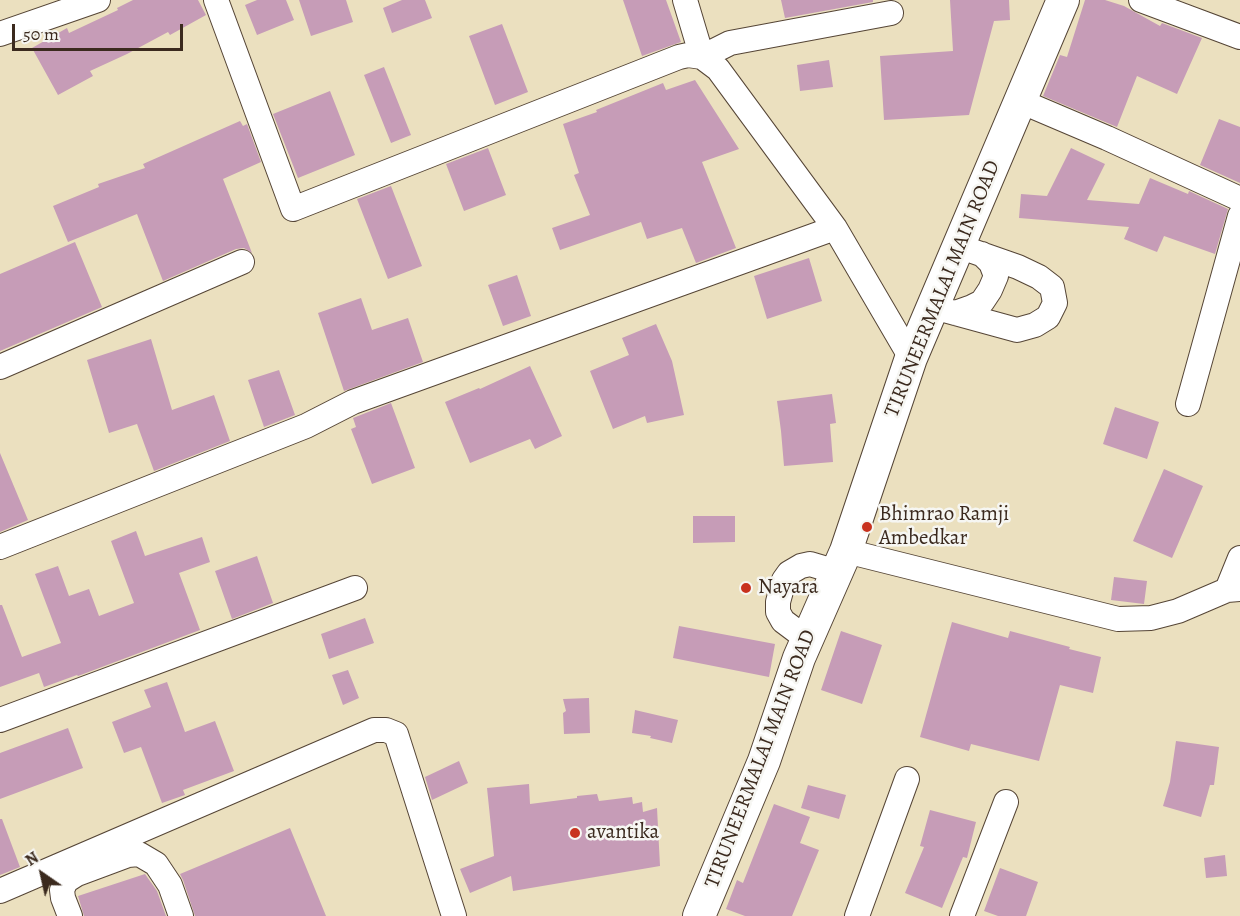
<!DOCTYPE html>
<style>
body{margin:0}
#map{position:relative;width:1240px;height:916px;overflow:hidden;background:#ebe0bf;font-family:Alegreya,serif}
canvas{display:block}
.north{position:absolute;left:12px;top:844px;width:60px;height:60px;-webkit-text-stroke:4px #f6f6f2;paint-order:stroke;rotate:326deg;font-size:16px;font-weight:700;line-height:24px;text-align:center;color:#3b2a1e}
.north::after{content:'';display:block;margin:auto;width:21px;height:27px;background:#3b2a1e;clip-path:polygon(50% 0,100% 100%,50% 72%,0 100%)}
.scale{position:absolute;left:12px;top:24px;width:171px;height:27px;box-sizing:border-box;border:3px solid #3b2a1e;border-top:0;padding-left:8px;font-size:18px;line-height:21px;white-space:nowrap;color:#3b2a1e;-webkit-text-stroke:4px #f6f6f2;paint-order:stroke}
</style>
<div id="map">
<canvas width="1240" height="916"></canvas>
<div class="north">N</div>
<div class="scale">50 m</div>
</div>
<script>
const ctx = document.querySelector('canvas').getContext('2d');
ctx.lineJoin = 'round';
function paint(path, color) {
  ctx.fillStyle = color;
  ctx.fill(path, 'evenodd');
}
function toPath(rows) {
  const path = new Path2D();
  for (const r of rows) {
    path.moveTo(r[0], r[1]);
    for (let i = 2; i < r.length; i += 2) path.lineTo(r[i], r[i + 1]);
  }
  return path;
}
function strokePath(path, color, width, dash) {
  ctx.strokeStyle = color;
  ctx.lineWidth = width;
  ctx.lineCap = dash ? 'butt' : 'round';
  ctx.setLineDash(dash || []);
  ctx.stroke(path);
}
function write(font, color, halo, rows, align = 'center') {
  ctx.font = font + ' Alegreya,serif';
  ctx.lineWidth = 5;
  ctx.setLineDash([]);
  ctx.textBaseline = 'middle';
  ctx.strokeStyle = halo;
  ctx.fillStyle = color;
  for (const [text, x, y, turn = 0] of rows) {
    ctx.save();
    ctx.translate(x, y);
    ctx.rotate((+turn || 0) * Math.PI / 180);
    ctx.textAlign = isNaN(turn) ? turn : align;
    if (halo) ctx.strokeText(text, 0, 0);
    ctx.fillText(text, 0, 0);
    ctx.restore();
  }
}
paint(toPath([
 [133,0,198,0,206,15,170,35,168,32,127,54,90,71,93,76,58,95,32,48,67,28,69,33,118,10,117,8],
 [257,0,286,0,294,20,257,35,245,5],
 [299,0,346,0,353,22,311,36],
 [402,0,425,0,432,18,392,33,383,8],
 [623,0,666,0,681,42,642,56],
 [781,0,873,0,873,2,785,18],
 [950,0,1009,0,1010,20,994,21,969,115,884,120,880,56,953,51],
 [1085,0,1105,0,1124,6,1160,26,1162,23,1202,38,1177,94,1137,76,1117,127,1043,96,1060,55,1067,57],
 [502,24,528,92,495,105,469,36],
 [829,60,833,87,800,91,797,65],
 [384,67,411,135,391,143,364,75],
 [695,80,739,149,702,162,736,248,696,263,682,228,647,239,641,222,560,250,552,228,590,215,574,175,579,173,563,124,597,112,596,110,663,83,666,90],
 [330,91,355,155,298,178,273,114],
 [1219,119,1240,127,1240,183,1200,165],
 [240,121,243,126,247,124,261,162,223,179,252,253,244,248,236,249,163,281,137,214,68,242,53,206,99,187,98,184,145,168,143,164],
 [488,148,506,195,464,211,446,164],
 [1071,148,1105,164,1087,200,1139,204,1150,178,1188,194,1189,191,1228,209,1215,254,1164,236,1157,252,1124,239,1129,227,1019,218,1021,194,1047,196],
 [391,186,422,266,388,279,357,199],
 [75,242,102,307,0,351,0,274],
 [809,258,822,301,767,319,754,276],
 [517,275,531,316,503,326,488,285],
 [361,298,372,330,408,318,423,362,344,391,318,313],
 [656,324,672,361,684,415,647,423,645,416,613,429,590,371,629,355,622,338],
 [151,339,172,410,214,395,230,441,154,471,137,424,109,433,87,360],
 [530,366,562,436,535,449,530,439,470,463,445,402,479,388,480,389],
 [279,370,295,415,264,427,248,380],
 [832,394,836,423,830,424,833,462,784,466,781,431,777,401],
 [391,403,415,468,372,484,351,429,356,427,353,418],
 [1115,407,1159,422,1147,459,1103,444],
 [0,453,28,520,0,532],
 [1164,469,1203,486,1172,558,1133,541],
 [693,516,735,516,735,542,693,543],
 [136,531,145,556,202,537,210,562,179,573,200,630,78,676,77,675,44,687,39,673,0,687,0,605,2,605,22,657,61,643,35,574,58,566,69,596,89,589,99,616,134,603,111,541],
 [257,556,273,603,232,619,215,571],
 [1114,577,1147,581,1144,604,1111,600],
 [365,618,374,643,329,659,321,634],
 [952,622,1008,638,1010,631,1070,647,1069,649,1101,657,1093,693,1060,685,1039,761,971,744,969,751,920,737],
 [679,626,775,644,769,677,673,658],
 [841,631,882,645,862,704,821,690],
 [348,670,359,698,343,705,332,675],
 [167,682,185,732,215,721,234,771,183,790,185,795,162,803,141,747,124,753,112,722,151,707,144,690],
 [589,698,590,733,564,734,563,713,566,711,563,699],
 [635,710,678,720,672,743,650,738,651,736,632,733],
 [68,728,83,768,0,799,0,753],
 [1176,741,1219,747,1214,785,1210,785,1201,817,1163,806,1170,782],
 [459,761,468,783,432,800,425,777],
 [529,784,530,804,577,798,577,796,597,794,599,801,632,797,633,804,642,802,643,812,657,808,660,866,513,891,511,876,470,893,460,869,494,856,487,788],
 [808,785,846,795,839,819,801,808],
 [774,804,810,817,800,843,819,850,792,916,745,916,726,909,737,880,743,883],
 [930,810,976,822,967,858,963,857,942,908,905,893,924,847,920,846],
 [0,819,2,819,20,867,0,875],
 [290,828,326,916,195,916,183,880,180,874],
 [1225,855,1227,876,1206,878,1204,858],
 [1000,868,1038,882,1026,916,998,916,984,911],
 [145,874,157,891,166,916,84,916,78,896]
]), '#c69cb7');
const minor = toPath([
 [216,0,293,209,679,57,688,55,702,57,718,69,835,228,911,358],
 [685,0,702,57,730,43,891,13],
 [1141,0,1240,37],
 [0,34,98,0],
 [1020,101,1107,138,1240,199],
 [933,307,1017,330,1035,325,1048,317,1055,303,1052,287,1039,277,1018,267,958,246],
 [955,313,972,307,982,302,990,290,996,276,991,263,982,254],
 [0,367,242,262],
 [1188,404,1240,216],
 [0,547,306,426,353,402,835,228],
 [846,551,1118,619,1151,618,1178,611,1227,590,1240,589],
 [1227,590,1240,558],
 [807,639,783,621,778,612,778,602,784,580,789,573,801,566,810,564,837,572],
 [0,720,355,588],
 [0,891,374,730,386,730,396,734,454,916],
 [70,916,63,898,62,890,66,881,77,874,128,855,139,854,156,864,170,885,181,916],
 [857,916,907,779],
 [962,916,1006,802]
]);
const major = toPath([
 [699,916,764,761,799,658,846,551,911,358,1063,0]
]);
strokePath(minor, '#554536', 26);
strokePath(major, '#554536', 34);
strokePath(minor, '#fff', 24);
strokePath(major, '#fff', 32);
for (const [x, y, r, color] of [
 [867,527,6,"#c8321e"],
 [746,588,6,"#c8321e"],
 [575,833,6,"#c8321e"]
]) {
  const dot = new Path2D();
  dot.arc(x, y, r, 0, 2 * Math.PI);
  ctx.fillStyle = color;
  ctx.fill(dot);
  strokePath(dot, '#f6f6f2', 2);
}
write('21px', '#3b2a1e', '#f6f6f2', [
 ["TIRUNEERMALAI MAIN ROAD",943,289,-68],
 ["TIRUNEERMALAI MAIN ROAD",761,759,-69]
]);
write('21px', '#3b2a1e', '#f6f6f2', [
 ["Bhimrao Ramji",879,515],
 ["Ambedkar",879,539],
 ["Nayara",758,588],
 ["avantika",587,833]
], 'left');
</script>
